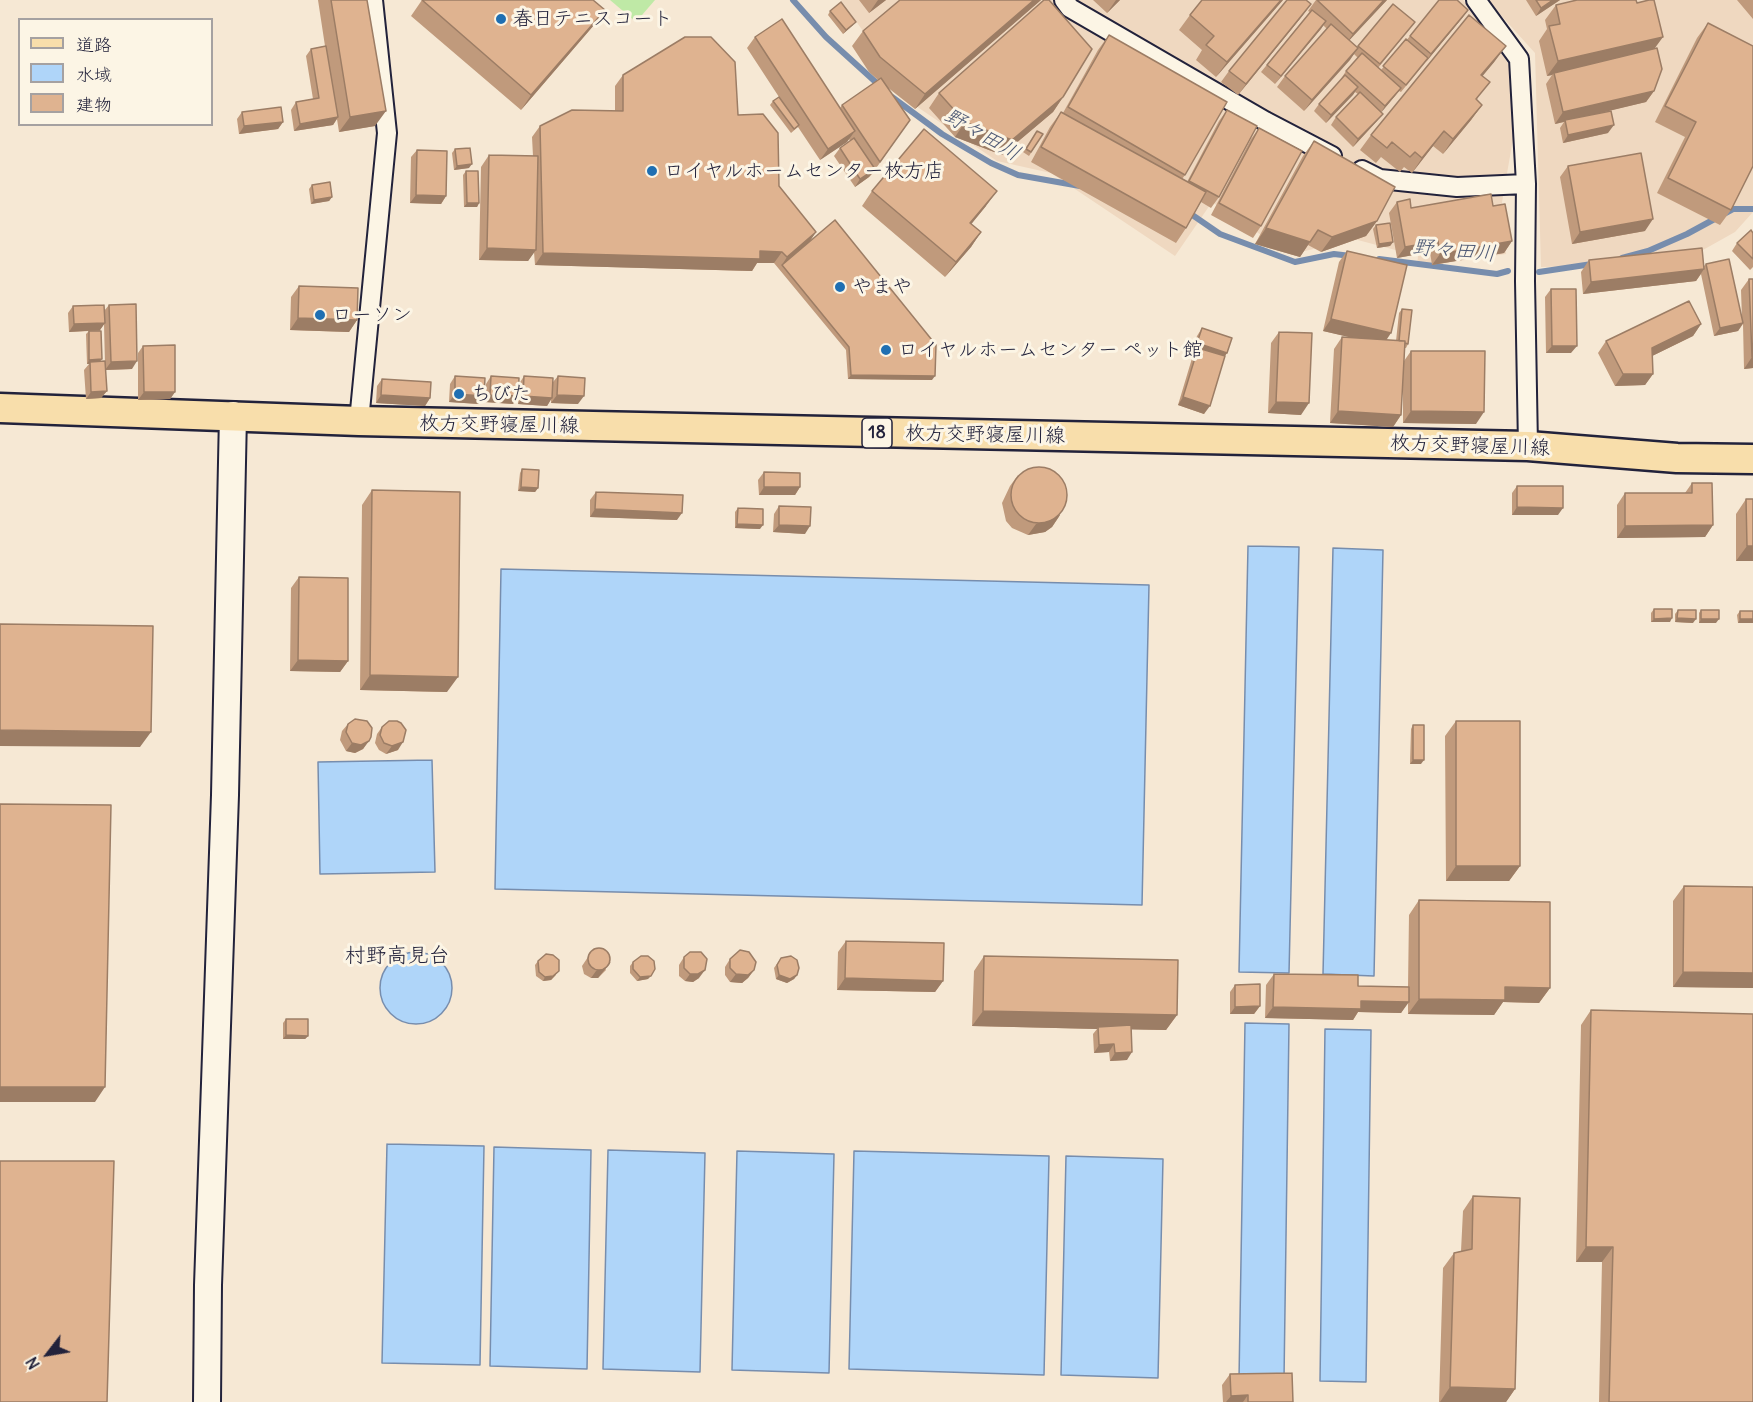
<!DOCTYPE html>
<meta charset="utf-8">
<style>
body{margin:0}
#map{position:relative;width:1753px;height:1402px;overflow:hidden;background:#f6e8d4;font-family:Delius,"Klee One",sans-serif}
canvas{display:block}
.legend{position:absolute;left:18px;top:18px;width:195px;height:108px;box-sizing:border-box;background:#fcf5e5;border:2px solid #a5a1a1;margin:0;padding:8px 10px;list-style:none;font-size:18px;color:#22223b}
.legend li{display:flex;align-items:center;gap:12px;height:30px}
.legend b{width:30px;border:2px solid #a5a1a1}
.north{position:absolute;left:18px;top:1324px;width:60px;height:60px;-webkit-text-stroke:4px #fcf5e5;paint-order:stroke;rotate:239deg;font-size:16px;font-weight:700;line-height:24px;text-align:center;color:#22223b}
.north::after{content:'';display:block;margin:auto;width:21px;height:27px;background:#22223b;clip-path:polygon(50% 0,100% 100%,50% 72%,0 100%)}
</style>
<div id="map">
<canvas width="1753" height="1402"></canvas>
<ul class="legend">
<li><b style="height:8px;background:#f8deab"></b>道路</li>
<li><b style="height:16px;background:#afd5f9"></b>水域</li>
<li><b style="height:16px;background:#dfb390"></b>建物</li>
</ul>
<div class="north">N</div>
</div>
<script>
const ctx = document.querySelector('canvas').getContext('2d');
ctx.lineJoin = 'round';
function paint(path, color) {
  ctx.fillStyle = color;
  ctx.fill(path, 'evenodd');
}
function toPath(rows) {
  const path = new Path2D();
  for (const r of rows) {
    if (r.length === 3) {
      path.moveTo(r[0] + r[2], r[1]);
      path.arc(r[0], r[1], r[2], 0, 2 * Math.PI);
      continue;
    }
    path.moveTo(r[0], r[1]);
    for (let i = 2; i < r.length; i += 2) path.lineTo(r[i], r[i + 1]);
  }
  return path;
}
function strokePath(path, color, width, dash) {
  ctx.strokeStyle = color;
  ctx.lineWidth = width;
  ctx.lineCap = dash ? 'butt' : 'round';
  ctx.setLineDash(dash || []);
  ctx.stroke(path);
}
function write(font, color, halo, rows, align = 'center') {
  ctx.font = font + ' Delius,"Klee One",sans-serif';
  ctx.lineWidth = 6;
  ctx.setLineDash([]);
  ctx.textBaseline = 'middle';
  ctx.strokeStyle = halo;
  ctx.fillStyle = color;
  for (const [text, x, y, turn = 0] of rows) {
    ctx.save();
    ctx.translate(x, y);
    ctx.rotate((+turn || 0) * Math.PI / 180);
    ctx.textAlign = isNaN(turn) ? turn : align;
    if (halo) ctx.strokeText(text, 0, 0);
    ctx.fillText(text, 0, 0);
    ctx.restore();
  }
}
paint(toPath([
 [841,0,1463,0,1475,12,1509,65,1513,139,1501,208,1506,254,1417,267,1418,256,1354,239,1305,251,1267,239,1212,202,1175,256,1051,173,997,161,916,106],
 [1487,0,1753,0,1753,212,1735,232,1678,264,1541,267,1535,53]
]), '#efd8c0');
paint(toPath([
 [610,0,655,0,636,22]
]), '#bfe9a6');
const water = toPath([
 [1248,546,1299,547,1289,973,1239,972,1248,546],
 [1333,548,1383,550,1374,976,1323,974,1333,548],
 [501,569,1149,585,1142,905,495,889,501,569],
 [432,760,435,872,320,874,318,762,432,760],
 [416,988,36],
 [1245,1023,1289,1024,1284,1379,1239,1379,1245,1023],
 [1325,1029,1371,1030,1366,1382,1320,1381,1325,1029],
 [387,1144,484,1146,480,1365,382,1363,387,1144],
 [494,1147,591,1150,587,1369,490,1366,494,1147],
 [608,1150,705,1153,700,1372,603,1369,608,1150],
 [737,1151,834,1154,829,1373,732,1370,737,1151],
 [854,1151,1049,1156,1044,1375,849,1369,854,1151],
 [1066,1156,1163,1159,1158,1378,1061,1375,1066,1156]
]);
paint(water, '#afd5f9');
strokePath(water, '#778dad', 1.5);
strokePath(toPath([
 [793,0,826,37,880,86],
 [892,97,942,134,991,163,1018,175,1080,186],
 [1188,212,1220,234,1295,262,1334,254,1351,256],
 [1622,258,1648,251,1687,234,1733,209,1753,209],
 [1379,259,1497,274,1508,271],
 [1539,272,1592,264]
]), '#778dad', 6);
const street = toPath([
 [1064,0,1070,8,1265,121,1332,156],
 [1476,0,1519,59,1526,184,1525,281,1528,446],
 [1362,170,1380,179,1457,187,1526,184],
 [359,421,387,133,373,0]
]);
const secondary = toPath([
 [207,1402,208,1285,225,795,233,415]
]);
const primary = toPath([
 [0,408,359,421,1528,446,1677,458,1753,459]
]);
strokePath(street, '#22223b', 22);
strokePath(secondary, '#22223b', 30);
strokePath(primary, '#22223b', 33);
strokePath(street, '#fcf5e5', 18);
strokePath(secondary, '#fcf5e5', 26);
strokePath(primary, '#f8deab', 28);
paint(toPath([
 [318,0,367,0,375,126,339,132,337,119,333,125,294,131,291,110,296,102,313,99,306,56,311,49,325,46],
 [422,0,605,10,594,25,521,110,411,16],
 [859,0,886,0,869,13],
 [900,0,1041,0,915,109,887,87,910,120,872,174,869,177,855,187,834,156,840,148,850,141,849,139,847,142,820,160,798,127,791,133,770,105,773,101,779,97,747,48,755,37,840,108,842,105,878,80,869,72,852,46,863,31],
 [1093,0,1120,0,1107,13],
 [1202,0,1283,0,1216,77,1196,60,1202,50,1179,30,1190,15],
 [1316,0,1387,0,1349,40,1357,47,1393,4,1415,22,1378,68,1381,70,1410,36,1463,17,1401,92,1399,91,1381,112,1377,121,1353,147,1331,125,1336,117,1358,94,1355,92,1326,123,1314,111,1319,104,1341,80,1341,79,1346,71,1358,58,1354,54,1304,111,1277,87,1285,76,1327,29,1323,25,1275,84,1261,72,1310,12,1308,11],
 [1526,0,1560,0,1536,16],
 [1737,0,1753,0,1753,19],
 [1556,5,1654,49,1654,91,1646,102,1603,112,1608,133,1563,143,1560,128,1564,122,1555,124,1546,84,1552,75,1547,76,1539,41,1547,29,1545,20],
 [830,11,853,25,843,34,828,15],
 [1303,15,1238,95,1221,82,1229,71],
 [1708,23,1731,210,1720,225,1657,193,1685,137,1655,122,1697,38],
 [1109,35,1185,175,1182,179,1187,182,1219,121,1227,110,1219,197,1211,208,1201,202,1186,228,1176,243,1031,162,1050,127,1061,112,1063,113,1098,50],
 [1495,61,1482,76,1477,100,1482,105,1471,120,1443,154,1433,146,1412,173,1404,167,1400,172,1381,157,1376,163,1360,150,1371,135],
 [623,75,738,115,779,186,816,232,809,242,932,380,848,379,846,350,774,263,757,263,752,271,535,265,534,252,528,261,479,260,481,167,489,155,533,156,532,137,540,126,615,111,615,86],
 [939,93,1063,97,1053,112,1002,155,955,137,929,108],
 [242,112,283,122,278,129,239,134,237,119],
 [1259,128,1261,226,1253,238,1211,215,1251,139],
 [1037,131,1043,134,1029,156,1023,152],
 [1314,141,1377,221,1366,236,1321,252,1308,245,1300,257,1255,244,1303,156],
 [455,149,469,168,454,170,452,153],
 [417,150,446,196,441,204,410,203,411,157],
 [1568,166,1645,231,1572,244,1560,177],
 [466,171,479,203,477,207,464,207,463,175],
 [312,185,332,197,329,201,311,204,309,189],
 [872,191,986,206,971,224,981,232,971,247,945,277,862,206],
 [1397,202,1411,208,1493,206,1512,241,1504,253,1432,265,1430,252,1397,258,1389,213],
 [1376,225,1393,242,1390,246,1377,248,1373,229],
 [1753,233,1753,267,1750,270,1732,251,1737,243],
 [1347,251,1386,340,1396,341,1399,313,1402,309,1408,344,1406,348,1405,348,1404,361,1411,351,1476,424,1403,423,1403,370,1401,415,1393,427,1330,423,1334,349,1342,337,1354,338,1323,331,1339,262],
 [1589,260,1704,266,1706,264,1742,319,1741,290,1749,279,1753,279,1753,368,1744,369,1743,324,1738,331,1714,336,1701,274,1696,281,1583,294,1581,272],
 [299,286,357,320,349,332,290,330,291,297],
 [1551,289,1571,353,1546,353,1545,297],
 [109,305,132,369,105,370,107,391,101,398,86,399,84,370,89,364,87,364,86,334,89,331,69,332,68,313,73,306,104,311],
 [104,324,105,365,100,362,100,330],
 [1701,324,1693,336,1652,356,1653,374,1645,385,1615,386,1598,353,1606,341],
 [1202,328,1227,353,1225,356,1204,414,1178,405,1193,355,1195,352,1192,351,1197,336],
 [1279,332,1301,415,1268,413,1271,343],
 [143,346,175,392,170,399,138,400,138,353],
 [455,376,479,404,449,402,450,384],
 [491,376,518,396,513,404,485,402,486,384],
 [524,376,553,382,558,376,578,404,551,403,551,399,547,406,518,404,519,384],
 [382,379,430,398,425,406,376,403,377,386],
 [522,469,538,488,535,492,518,491,520,473],
 [764,472,800,487,795,495,759,495,758,480],
 [1018,475,1060,515,1052,527,1045,532,1028,535,1012,528,1006,521,1002,503,1010,486],
 [1692,483,1713,525,1705,537,1617,538,1617,505,1625,493,1685,493],
 [1517,486,1558,515,1512,515,1512,493],
 [372,490,447,692,360,690,362,505],
 [596,492,677,520,590,517,590,500],
 [1746,499,1753,499,1753,561,1736,561,1736,514],
 [779,506,805,534,773,532,774,514],
 [738,508,760,529,735,528,735,512],
 [299,577,348,661,340,672,290,671,291,588],
 [1654,609,1670,622,1651,622,1651,613],
 [1678,610,1693,623,1675,622,1675,614],
 [1701,610,1716,623,1699,623,1699,613],
 [1740,611,1753,611,1753,623,1738,623,1737,615],
 [1456,721,1520,866,1509,881,1446,881,1445,736],
 [348,724,371,737,363,749,355,753,346,751,340,740,342,731],
 [1413,725,1421,764,1410,764,1411,729],
 [382,727,398,750,386,754,379,750,375,743,377,734],
 [1684,886,1753,887,1753,988,1673,987,1673,901],
 [1419,900,1550,988,1539,1003,1503,1002,1494,1015,1408,1014,1408,1002,1401,1013,1358,1012,1353,1020,1265,1018,1266,985,1274,974,1358,986,1408,987,1409,915],
 [846,941,943,981,935,992,837,990,838,952],
 [594,948,606,970,598,978,591,978,584,974,582,966],
 [984,956,1177,1015,1166,1030,1131,1029,1127,1060,1110,1061,1109,1052,1094,1053,1093,1034,1097,1029,972,1026,974,971],
 [684,957,699,978,693,982,685,981,679,976,679,965],
 [781,958,797,975,794,979,787,983,776,979,774,968],
 [730,959,754,970,748,978,742,983,730,982,725,975,725,967],
 [538,961,556,975,551,980,543,981,536,976,535,965],
 [633,962,648,979,637,981,630,973,630,966],
 [1235,985,1260,1006,1254,1014,1230,1014,1230,992],
 [1591,1010,1753,1402,1599,1402,1602,1262,1576,1262,1581,1025],
 [286,1019,308,1036,305,1039,283,1039,283,1023],
 [1473,1196,1515,1389,1506,1402,1439,1402,1443,1268,1454,1253,1461,1251,1463,1211],
 [1230,1374,1293,1402,1223,1402,1222,1385]
]), '#c09a7c');
paint(toPath([
 [878,0,886,0,869,13],
 [1034,0,1041,0,915,109,925,94],
 [1116,0,1120,0,1107,13],
 [1281,0,1283,0,1216,77,1227,62],
 [1384,0,1387,0,1345,45,1353,34],
 [1553,0,1560,0,1536,16,1541,8],
 [1311,4,1303,15,1238,95,1246,84],
 [605,10,594,25,521,110,531,95],
 [1468,10,1463,17,1426,62,1431,54],
 [1326,21,1321,29,1275,84,1281,76],
 [856,22,853,25,843,34,846,30],
 [1663,37,1652,52,1554,73,1552,75,1547,76,1558,61],
 [1506,46,1495,61,1471,90,1481,75],
 [1358,48,1350,60,1304,111,1312,100],
 [1358,87,1353,95,1326,123,1331,115],
 [1401,88,1395,96,1380,114,1385,106],
 [1654,91,1646,102,1555,124,1563,112],
 [1063,97,1053,112,1002,155,955,137,965,122],
 [1482,105,1471,120,1443,154,1453,139],
 [386,111,375,126,339,132,350,117],
 [1383,114,1377,121,1353,147,1358,139],
 [338,117,333,125,294,131,300,124],
 [283,122,278,129,239,134,244,126],
 [1614,125,1608,133,1563,143,1568,135],
 [855,131,847,142,820,160,828,149],
 [1444,131,1433,146,1412,173,1422,158],
 [472,164,469,168,454,170,457,166],
 [875,169,869,177,855,187,860,179],
 [997,191,986,206,960,238,970,223],
 [416,195,446,196,441,204,410,203],
 [332,197,329,201,311,204,314,200],
 [467,203,479,203,477,207,464,207],
 [1653,219,1645,231,1572,244,1580,232],
 [1377,221,1366,236,1321,252,1332,237],
 [1266,228,1310,242,1300,257,1255,244],
 [816,232,808,244,782,265,787,257],
 [981,232,971,247,945,277,956,262],
 [1438,241,1430,252,1397,258,1405,247],
 [1512,241,1504,253,1432,265,1440,254],
 [1393,242,1390,246,1377,248,1379,244],
 [487,248,536,250,528,261,479,260],
 [760,251,782,252,774,263,757,263,752,271,535,265,543,253],
 [1704,269,1696,281,1583,294,1591,282],
 [298,318,357,320,349,332,290,330],
 [1331,319,1391,333,1383,345,1323,331],
 [105,323,100,330,69,332,74,324],
 [1743,323,1738,331,1714,336,1720,328],
 [1701,324,1693,336,1644,360,1652,348],
 [1197,343,1227,353,1221,361,1198,348,1195,352,1192,351],
 [1552,346,1577,346,1571,353,1546,353],
 [1752,357,1753,357,1753,368,1744,369],
 [102,359,99,363,87,364,89,360],
 [137,361,132,369,105,370,111,362],
 [1623,374,1653,374,1645,385,1615,386],
 [851,375,935,376,932,380,848,379],
 [107,391,101,398,86,399,91,392],
 [144,392,175,392,170,399,138,400],
 [455,394,484,396,479,404,449,402],
 [381,395,430,398,425,406,376,403],
 [490,395,518,396,513,404,485,402],
 [557,395,584,396,578,404,551,403],
 [523,396,552,398,547,406,518,404],
 [1183,397,1210,406,1204,414,1178,405],
 [1276,402,1309,403,1301,415,1268,413],
 [1338,411,1401,415,1393,427,1330,423],
 [1411,411,1484,412,1476,424,1403,423],
 [521,487,538,488,535,492,518,491],
 [764,487,800,487,795,495,759,495],
 [1517,507,1563,508,1558,515,1512,515],
 [595,509,682,513,677,520,590,517],
 [1060,515,1052,527,1045,532,1028,535,1036,524],
 [737,524,763,525,760,529,735,528],
 [779,525,810,526,805,534,773,532],
 [1713,525,1705,537,1617,538,1625,526],
 [1747,546,1753,546,1753,561,1736,561],
 [1672,618,1670,622,1651,622,1654,619],
 [1677,618,1696,619,1693,623,1675,622],
 [1701,619,1719,619,1716,623,1699,623],
 [1740,619,1753,619,1753,623,1738,623],
 [298,660,348,661,340,672,290,671],
 [370,675,458,677,447,692,360,690],
 [0,730,151,732,140,747,0,746],
 [369,741,363,749,355,753,346,751,352,743],
 [403,742,398,750,386,754,392,746],
 [1413,760,1424,760,1421,764,1410,764],
 [1456,866,1520,866,1509,881,1446,881],
 [611,962,598,978,591,978,596,971],
 [705,970,699,978,693,982,685,981,690,974],
 [754,970,748,978,742,983,730,982,736,974],
 [559,971,551,980,543,981,545,977],
 [1683,972,1753,973,1753,988,1673,987],
 [779,975,797,975,794,979,787,983,776,979],
 [651,976,648,979,637,981,640,977],
 [845,978,943,981,935,992,837,990],
 [1505,987,1550,988,1539,1003,1503,1002,1494,1015,1408,1014,1419,999],
 [1361,1001,1409,1002,1401,1013,1358,1012,1353,1020,1265,1018,1273,1007],
 [1260,1006,1254,1014,1230,1014,1235,1007],
 [983,1011,1177,1015,1166,1030,1098,1029,1098,1027,1097,1029,972,1026],
 [286,1035,308,1036,305,1039,283,1039],
 [1114,1044,1109,1052,1094,1053,1099,1045],
 [1132,1052,1127,1060,1110,1061,1115,1053],
 [0,1087,105,1087,95,1102,0,1102],
 [1586,1247,1613,1247,1602,1262,1576,1262],
 [1450,1387,1515,1389,1506,1402,1440,1402],
 [1248,1395,1243,1402,1226,1402,1231,1396]
]), '#9c7d65');
const building = toPath([
 [331,0,367,0,386,111,350,117,331,0],
 [422,0,593,0,605,10,531,95,422,0],
 [900,0,1034,0,925,94,880,57,863,31,900,0],
 [1044,0,1049,0,1092,49,1063,97,1012,140,965,122,939,93,1044,0],
 [1202,0,1281,0,1227,62,1206,45,1214,36,1190,15,1202,0],
 [1287,0,1306,0,1311,4,1246,84,1229,71,1287,0],
 [1317,0,1384,0,1353,34,1317,0],
 [1439,0,1457,0,1468,10,1431,54,1410,36,1439,0],
 [1536,0,1553,0,1541,8,1536,0],
 [1577,0,1636,0,1637,3,1649,0,1654,0,1663,37,1558,61,1549,26,1560,24,1556,5,1577,0],
 [841,2,856,22,846,30,830,11,841,2],
 [1393,4,1415,22,1380,64,1358,46,1393,4],
 [1312,10,1326,21,1281,76,1267,65,1312,10],
 [1469,15,1506,46,1481,75,1490,82,1476,99,1482,105,1453,139,1444,131,1422,158,1415,152,1410,157,1392,142,1387,148,1371,135,1469,15],
 [782,19,855,131,828,149,755,37,782,19],
 [1708,23,1753,46,1753,166,1731,210,1668,178,1696,122,1665,106,1708,23],
 [1331,24,1358,48,1312,100,1285,76,1331,24],
 [1109,35,1227,102,1185,175,1068,107,1109,35],
 [685,37,711,37,735,62,738,115,763,114,778,133,779,186,816,232,787,257,782,252,760,251,760,259,543,253,540,126,572,110,623,111,623,75,685,37],
 [1406,39,1428,58,1406,85,1383,66,1406,39],
 [326,46,338,117,300,124,296,102,319,98,311,49,326,46],
 [1657,48,1662,69,1654,91,1563,112,1554,73,1657,48],
 [1362,53,1401,88,1385,106,1346,71,1362,53],
 [1345,75,1358,87,1331,115,1319,104,1345,75],
 [881,78,910,120,880,162,842,105,881,78],
 [1360,92,1383,114,1358,139,1336,117,1360,92],
 [779,97,799,125,794,129,773,101,779,97],
 [281,107,283,122,244,126,242,112,281,107],
 [1227,110,1257,126,1219,197,1189,181,1227,110],
 [1611,111,1614,125,1568,135,1565,120,1611,111],
 [1061,112,1206,192,1186,228,1041,147,1061,112],
 [1259,128,1302,151,1261,226,1219,203,1259,128],
 [924,129,997,191,970,223,981,232,956,262,872,191,924,129],
 [1037,131,1043,134,1031,152,1026,149,1037,131],
 [854,138,875,169,860,179,840,148,854,138],
 [1314,141,1395,187,1377,221,1332,237,1318,230,1310,242,1266,228,1314,141],
 [470,148,472,164,457,166,455,149,470,148],
 [417,150,447,151,446,196,416,195,417,150],
 [1641,153,1653,219,1580,232,1568,166,1641,153],
 [489,155,538,156,536,250,487,248,489,155],
 [466,171,478,171,479,203,467,203,466,171],
 [330,182,332,197,314,200,312,185,330,182],
 [1491,194,1493,206,1505,204,1512,241,1440,254,1438,241,1405,247,1397,202,1410,199,1411,208,1491,194],
 [835,220,936,345,935,376,851,375,849,347,782,265,835,220],
 [1390,223,1393,242,1379,244,1376,225,1390,223],
 [1751,230,1753,233,1753,259,1737,243,1751,230],
 [1702,248,1704,269,1591,282,1589,260,1702,248],
 [1347,251,1407,265,1391,333,1331,319,1347,251],
 [1729,259,1743,323,1720,328,1706,264,1729,259],
 [1749,279,1753,279,1753,357,1752,357,1749,279],
 [299,286,358,288,357,320,298,318,299,286],
 [1551,289,1576,289,1577,346,1552,346,1551,289],
 [1689,301,1701,324,1652,348,1653,374,1623,374,1606,341,1689,301],
 [136,304,137,361,111,362,109,305,136,304],
 [104,305,105,323,74,324,73,306,104,305],
 [1402,309,1412,310,1408,344,1405,343,1405,341,1399,341,1402,309],
 [1202,328,1232,338,1227,353,1197,343,1202,328],
 [89,331,101,331,102,359,89,360,89,331],
 [1279,332,1312,333,1309,403,1276,402,1279,332],
 [1342,337,1405,341,1401,415,1338,411,1342,337],
 [175,345,175,392,144,392,143,346,175,345],
 [1198,348,1225,356,1210,406,1183,397,1198,348],
 [1411,351,1485,351,1484,412,1411,411,1411,351],
 [105,361,107,391,91,392,90,362,105,361],
 [455,376,485,378,484,396,455,394,455,376],
 [491,376,519,378,518,396,490,395,491,376],
 [524,376,553,378,552,398,523,396,524,376],
 [558,376,585,378,584,396,557,395,558,376],
 [382,379,431,382,430,398,381,395,382,379],
 [1039,495,28],
 [522,469,539,470,538,488,521,487,522,469],
 [764,472,800,473,800,487,764,487,764,472],
 [1692,483,1712,483,1713,525,1625,526,1625,493,1692,493,1692,483],
 [1517,486,1563,486,1563,508,1517,507,1517,486],
 [372,490,460,492,458,677,370,675,372,490],
 [596,492,683,495,682,513,595,509,596,492],
 [1746,499,1753,499,1753,546,1747,546,1746,499],
 [779,506,811,507,810,526,779,525,779,506],
 [738,508,763,509,763,525,737,524,738,508],
 [299,577,348,578,348,661,298,660,299,577],
 [1654,609,1672,609,1672,618,1654,619,1654,609],
 [1678,610,1696,610,1696,619,1677,618,1678,610],
 [1701,610,1719,610,1719,619,1701,619,1701,610],
 [1740,611,1753,611,1753,619,1740,619,1740,611],
 [0,624,153,626,151,732,0,730,0,624],
 [355,719,367,721,372,728,371,737,369,741,361,745,352,743,346,732,348,724,355,719],
 [389,721,397,721,401,723,406,730,403,742,392,746,384,743,380,735,382,727,389,721],
 [1456,721,1520,721,1520,866,1456,866,1456,721],
 [1413,725,1424,725,1424,760,1413,760,1413,725],
 [0,804,111,805,105,1087,0,1087,0,804],
 [1684,886,1753,887,1753,973,1683,972,1684,886],
 [1419,900,1550,902,1550,988,1505,987,1505,1000,1419,999,1419,900],
 [846,941,944,943,943,981,845,978,846,941],
 [599,959,11],
 [740,950,749,952,756,962,754,970,748,975,736,974,730,968,730,959,740,950],
 [690,952,701,952,707,959,705,970,698,974,690,974,684,968,684,957,690,952],
 [546,954,553,955,559,960,559,971,553,976,545,977,539,972,538,961,546,954],
 [641,956,648,956,654,961,655,969,651,976,640,977,633,969,633,962,641,956],
 [791,956,797,960,799,968,797,975,790,979,779,975,777,965,781,958,791,956],
 [984,956,1178,960,1177,1015,983,1011,984,956],
 [1274,974,1358,975,1358,986,1409,987,1409,1002,1361,1001,1361,1009,1273,1007,1274,974],
 [1260,984,1260,1006,1235,1007,1235,985,1260,984],
 [1591,1010,1753,1014,1753,1402,1609,1402,1613,1247,1586,1247,1591,1010],
 [286,1019,308,1019,308,1036,286,1035,286,1019],
 [1131,1025,1132,1052,1115,1053,1114,1044,1099,1045,1098,1027,1131,1025],
 [0,1161,114,1161,107,1402,0,1402,0,1161],
 [1473,1196,1520,1198,1515,1389,1450,1387,1454,1253,1472,1249,1473,1196],
 [1292,1373,1293,1402,1248,1402,1248,1395,1231,1396,1230,1374,1292,1373]
]);
paint(building, '#dfb390');
strokePath(building, '#9c7d65', 1.5);
for (const [x, y, r, color] of [
 [501,19,6,"#1f6fb2"],
 [652,171,6,"#1f6fb2"],
 [840,287,6,"#1f6fb2"],
 [320,315,6,"#1f6fb2"],
 [886,350,6,"#1f6fb2"],
 [459,394,6,"#1f6fb2"]
]) {
  const dot = new Path2D();
  dot.arc(x, y, r, 0, 2 * Math.PI);
  ctx.fillStyle = color;
  ctx.fill(dot);
  strokePath(dot, '#fcf5e5', 2);
}
for (const [x, y, w] of [
 [877,433,30]
]) {
  const box = new Path2D();
  box.roundRect(x - w / 2, y - 15, w, 30, 4.5);
  ctx.fillStyle = '#fcf5e5';
  ctx.fill(box);
  strokePath(box, '#22223b', 1.5);
}
write('bold 18px', '#22223b', null, [
 ["18",877,433]
]);
write('20px', '#22223b', '#fcf5e5', [
 ["春日テニスコート",513,19],
 ["ロイヤルホームセンター枚方店",664,171],
 ["やまや",852,287],
 ["ローソン",332,315],
 ["ロイヤルホームセンター ペット館",898,350],
 ["ちびた",471,394]
], 'left');
write('20px', '#22223b', '#fcf5e5', [
 ["枚方交野寝屋川線",499,425,1],
 ["枚方交野寝屋川線",985,435,1],
 ["枚方交野寝屋川線",1470,446,2]
]);
write('italic 21px', '#4c5874', '#fcf5e5', [
 ["野々田川",982,135,30],
 ["野々田川",1454,251,5]
]);
write('21px', '#22223b', '#fcf5e5', [
 ["村野高見台",397,956]
]);
</script>
